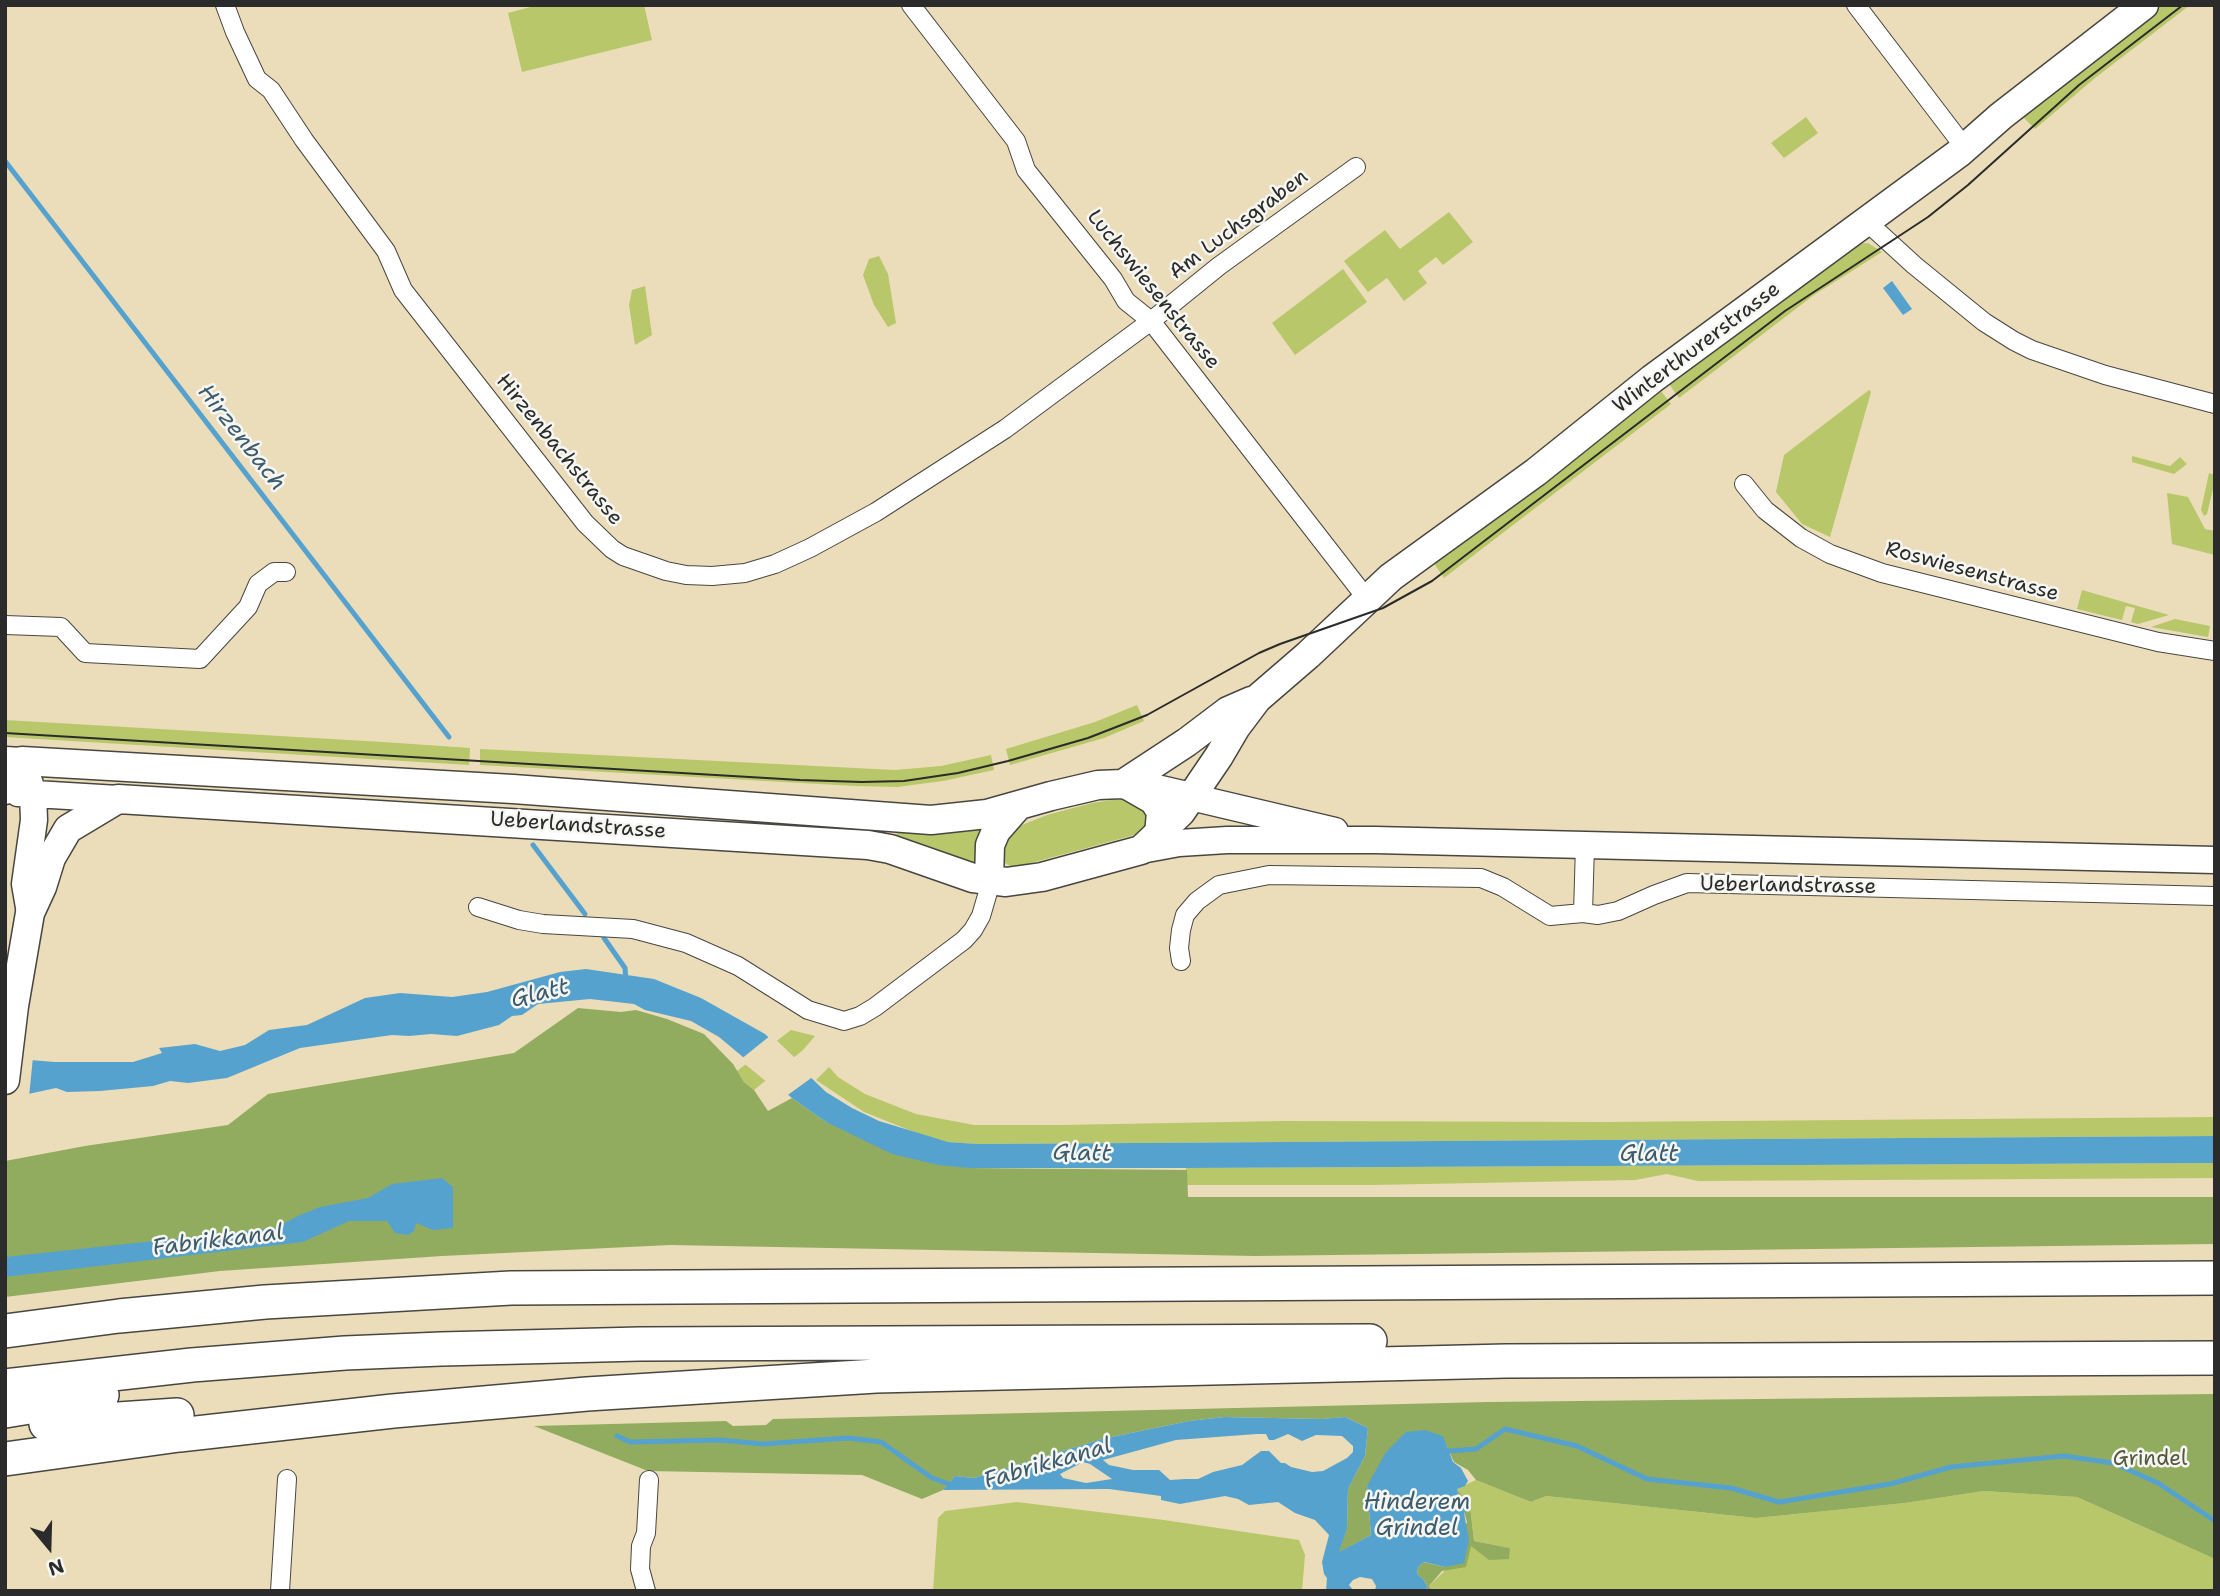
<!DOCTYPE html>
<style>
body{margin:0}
#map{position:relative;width:2220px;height:1596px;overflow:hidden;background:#ebddba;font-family:"Shantell Sans",sans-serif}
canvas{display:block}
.frame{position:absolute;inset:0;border:7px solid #2b2b2b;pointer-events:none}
.north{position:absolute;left:14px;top:1512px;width:70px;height:70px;-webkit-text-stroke:5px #f6f6f2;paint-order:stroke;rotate:161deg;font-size:19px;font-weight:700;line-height:28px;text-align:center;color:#2b2b2b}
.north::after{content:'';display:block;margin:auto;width:24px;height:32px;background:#2b2b2b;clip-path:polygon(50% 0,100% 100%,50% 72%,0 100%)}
</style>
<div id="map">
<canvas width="2220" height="1596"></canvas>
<div class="frame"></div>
<div class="north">N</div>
</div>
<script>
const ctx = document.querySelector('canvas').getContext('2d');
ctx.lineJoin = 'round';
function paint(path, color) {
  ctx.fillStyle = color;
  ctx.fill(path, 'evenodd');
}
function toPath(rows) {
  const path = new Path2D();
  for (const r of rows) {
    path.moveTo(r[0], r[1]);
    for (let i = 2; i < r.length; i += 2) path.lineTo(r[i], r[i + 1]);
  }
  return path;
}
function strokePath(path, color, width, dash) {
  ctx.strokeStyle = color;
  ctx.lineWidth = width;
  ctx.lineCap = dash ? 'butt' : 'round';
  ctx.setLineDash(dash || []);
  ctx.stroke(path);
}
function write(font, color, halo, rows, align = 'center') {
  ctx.font = font + ' "Shantell Sans",sans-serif';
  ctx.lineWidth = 5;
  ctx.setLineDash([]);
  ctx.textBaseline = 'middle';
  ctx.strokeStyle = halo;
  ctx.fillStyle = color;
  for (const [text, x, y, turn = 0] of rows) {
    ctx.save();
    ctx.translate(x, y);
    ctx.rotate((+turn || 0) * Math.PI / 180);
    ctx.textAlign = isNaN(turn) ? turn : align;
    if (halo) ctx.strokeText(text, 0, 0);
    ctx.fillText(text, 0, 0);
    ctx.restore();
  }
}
paint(toPath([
 [538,5,644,5,652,40,522,72,508,13],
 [2162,5,2190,5,2095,78,2035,129,2023,117,2014,125,2011,122],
 [1806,117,1818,133,1784,158,1771,143],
 [1449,212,1473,242,1443,265,1436,257,1418,271,1427,283,1404,301,1387,278,1368,292,1344,261,1385,230,1400,249],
 [1868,243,1882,252,1814,295,1679,398,1667,381,1856,244],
 [879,256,888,274,896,323,888,327,874,305,863,275,869,259],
 [1343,269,1367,302,1295,355,1272,323],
 [645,286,652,335,635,345,629,305,632,290],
 [1869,390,1871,392,1830,537,1802,524,1776,492,1784,455],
 [1661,391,1671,404,1444,578,1431,559,1651,393,1654,397],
 [2132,456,2170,466,2180,457,2187,464,2174,474,2132,462],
 [2209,473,2215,475,2215,481,2207,514,2204,516,2201,510],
 [2167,493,2188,497,2205,529,2215,531,2215,555,2172,544],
 [2082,590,2169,615,2138,624,2131,622,2135,608,2126,606,2122,620,2077,609],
 [2175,619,2210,626,2208,637,2151,627],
 [1137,705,1144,721,1104,738,1010,765,1006,749,1095,722],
 [5,720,383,742,470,748,469,765,5,737],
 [480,749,895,770,941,766,991,755,994,770,943,781,897,787,855,786,480,765],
 [1112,800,1131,800,1146,805,1148,824,1138,834,1020,866,1012,867,1005,863,1000,856,1004,839,1013,830,1022,825,1047,815,1092,803],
 [897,829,963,832,984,829,977,864,957,861,896,839],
 [791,1030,815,1036,803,1050,754,1090,744,1082,737,1071],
 [829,1067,838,1077,865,1094,916,1114,974,1125,1060,1125,1284,1121,1606,1122,2215,1117,2215,1136,978,1144,948,1142,929,1138,864,1112,816,1080],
 [2215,1163,2215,1178,1698,1181,1667,1174,1635,1180,1372,1185,1187,1185,1186,1168],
 [1476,1480,1531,1502,1546,1496,1756,1518,1905,1503,1984,1491,2077,1497,2215,1559,2215,1591,1432,1591,1429,1586,1471,1545,1510,1548,1474,1541,1470,1506,1457,1489],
 [1017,1502,1164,1520,1299,1540,1305,1555,1302,1591,933,1591,938,1518,945,1511]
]), '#b7c76a');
paint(toPath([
 [578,1008,621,1012,636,1010,667,1019,704,1034,733,1064,744,1082,754,1090,768,1111,792,1098,826,1122,969,1168,1187,1170,1188,1197,2215,1197,2215,1244,1255,1256,670,1245,442,1256,220,1271,5,1297,5,1161,85,1146,228,1125,268,1094,514,1053],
 [2215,1394,2215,1559,2077,1497,1984,1491,1905,1503,1756,1518,1546,1496,1531,1502,1476,1480,1468,1470,1454,1462,1442,1436,1367,1486,1371,1535,1338,1553,1347,1529,1348,1489,1365,1456,1368,1428,1345,1417,1322,1419,1224,1417,1189,1421,1102,1439,974,1478,955,1476,943,1490,922,1499,862,1475,648,1471,534,1426,726,1421,733,1426,766,1425,773,1419,1488,1402],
 [1457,1489,1470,1506,1474,1541,1510,1548,1509,1559,1489,1560,1471,1546,1466,1567,1442,1571,1429,1586,1432,1591,1429,1591,1424,1580,1418,1575,1417,1570,1420,1565,1423,1562,1445,1567,1467,1522]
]), '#91ac5e');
paint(toPath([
 [1892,281,1912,309,1903,315,1883,288],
 [586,969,654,979,701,998,765,1034,826,1092,852,1108,879,1121,948,1142,978,1144,2215,1136,2215,1163,1186,1168,969,1168,938,1165,892,1154,826,1122,792,1098,719,1037,691,1021,645,1010,634,1004,590,999,538,1004,522,1015,512,1016,499,1025,457,1036,431,1034,409,1036,392,1035,300,1048,227,1078,188,1083,170,1081,153,1086,100,1091,67,1092,56,1088,5,1099,5,1058,55,1062,133,1062,162,1053,159,1048,195,1044,220,1051,245,1045,269,1030,307,1025,365,998,400,993,452,997,487,992,560,972],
 [442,1178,453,1187,453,1228,433,1230,416,1223,414,1231,408,1235,395,1233,387,1221,349,1221,303,1242,5,1277,5,1257,275,1228,300,1215,320,1207,368,1198,392,1184],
 [1224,1417,1321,1419,1345,1417,1368,1428,1365,1456,1348,1489,1347,1529,1339,1552,1371,1535,1367,1486,1386,1452,1406,1432,1425,1430,1443,1436,1453,1462,1461,1468,1468,1481,1465,1486,1457,1489,1461,1504,1466,1511,1464,1513,1469,1540,1464,1563,1445,1567,1424,1562,1420,1565,1417,1570,1418,1575,1424,1580,1429,1591,1375,1591,1376,1586,1372,1579,1360,1577,1353,1580,1349,1585,1354,1591,1326,1591,1327,1578,1324,1574,1322,1562,1329,1535,1315,1520,1295,1513,1278,1502,1249,1505,1238,1499,1225,1496,1180,1504,1161,1500,1161,1496,1109,1489,943,1490,955,1476,974,1478,1102,1439,1189,1421],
 [1257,1434,1266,1434,1269,1440,1274,1440,1288,1434,1302,1441,1316,1435,1342,1436,1353,1446,1353,1452,1347,1458,1323,1471,1312,1472,1291,1467,1285,1463,1281,1463,1269,1451,1261,1451,1242,1465,1213,1472,1198,1479,1185,1479,1170,1480,1159,1470,1133,1470,1109,1465,1103,1460,1176,1440],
 [1083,1462,1090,1464,1112,1479,1086,1483,1063,1478,1060,1474]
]), '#56a2cf');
paint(toPath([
 [771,1035,814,1076,785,1097,740,1060],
 [5,1055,33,1057,29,1097,5,1102]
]), '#ebddba');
strokePath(toPath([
 [5,161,449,737],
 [533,845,585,914],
 [604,938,625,968,626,981],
 [617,1436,630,1442,720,1440,763,1444,848,1438,881,1442,932,1478,952,1485],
 [1449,1451,1476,1449,1505,1429,1577,1446,1647,1479,1731,1488,1779,1502,1890,1484,1951,1467,2064,1456,2113,1463,2158,1483,2215,1521]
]), '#56a2cf', 5);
const street = toPath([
 [225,5,235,32,257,79,271,90,304,140,386,251,403,290,585,523,612,549,623,556,666,571,686,575,712,576,745,573,775,564,810,548,876,512,1005,429,1151,321,1219,266,1356,167],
 [911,5,1016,141,1026,170,1113,279,1126,301,1151,321,1367,599],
 [1856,5,1965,148],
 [1867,222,1914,265,1984,322,2014,341,2032,350,2105,375,2215,404],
 [1744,484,1765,510,1801,538,1830,554,1882,573,2158,642,2215,651],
 [5,625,61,627,85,653,200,659,248,607,258,584,274,572,286,572],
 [478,907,519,920,543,924,633,929,686,943,738,966,808,1010,844,1021,860,1016,875,1007,964,940,973,930,981,916,988,892,989,880],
 [1583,913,1585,845],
 [1181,961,1179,948,1181,930,1185,915,1197,901,1219,885,1269,875,1481,878,1503,887,1550,916,1583,913,1598,915,1618,911,1654,895,1687,883,2215,896],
 [280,1591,287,1479],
 [646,1591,640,1569,641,1546,646,1533,649,1480]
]);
const secondary = toPath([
 [5,760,22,761,33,793,34,820,25,884,30,913],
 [1125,785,1153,801,1160,812,1158,835],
 [18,793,118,799],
 [1191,797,1335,831],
 [1141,850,1179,843,1227,840,1375,840,2215,860]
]);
const primary = toPath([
 [1123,784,1187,742,1228,711,1251,701],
 [5,790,22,761,513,789,931,820,987,814,1051,796,1098,785,1123,784,1152,788,1191,797],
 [989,880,990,845,996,831,1017,807],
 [5,1080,14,1006,30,913,42,887,51,858,68,829,118,799,868,845,890,849,973,878,1006,882,1042,877,1141,850,1181,812,1219,756,1236,727,1257,699,1308,655,1391,577,1536,472,1652,379,1959,153,2001,116,2144,5]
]);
const highway = toPath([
 [5,1331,119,1316,265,1302,511,1288,2215,1278],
 [5,1386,192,1365,345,1353,441,1349,640,1344,1370,1341],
 [5,1411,102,1395],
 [46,1424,177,1415],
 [5,1459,179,1435,393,1411,587,1394,876,1376,1506,1361,2215,1358]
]);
strokePath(street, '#484640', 20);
strokePath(secondary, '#484640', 29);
strokePath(primary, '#484640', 31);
strokePath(highway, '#484640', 36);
strokePath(street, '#fff', 18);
strokePath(secondary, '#fff', 26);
strokePath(primary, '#fff', 28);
strokePath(highway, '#fff', 33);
strokePath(toPath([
 [5,733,800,780,862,782,904,781,958,773,1008,761,1088,738,1147,715,1259,653,1280,644,1383,608,1432,581,1785,311,1928,217,1968,185,2079,85,2183,5]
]), '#2b2b2b', 2);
write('21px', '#2b2b2b', '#f6f6f2', [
 ["Am Luchsgraben",1239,225,-37],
 ["Luchswiesenstrasse",1153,290,51],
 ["Winterthurerstrasse",1697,348,-37],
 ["Hirzenbachstrasse",559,450,51],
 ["Roswiesenstrasse",1972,572,15],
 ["Ueberlandstrasse",578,826,4],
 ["Ueberlandstrasse",1788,886,1]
]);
write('21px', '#555a3e', '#f6f6f2', [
 ["Grindel",2150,1460]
]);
write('italic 23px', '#3c5b6d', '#f6f6f2', [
 ["Hirzenbach",241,438,52],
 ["Glatt",540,994,-14],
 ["Glatt",1082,1154,1],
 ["Glatt",1649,1155],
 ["Fabrikkanal",218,1241,-7],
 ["Fabrikkanal",1048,1464,-16],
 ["Hinderem",1417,1503],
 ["Grindel",1417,1529]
]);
</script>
